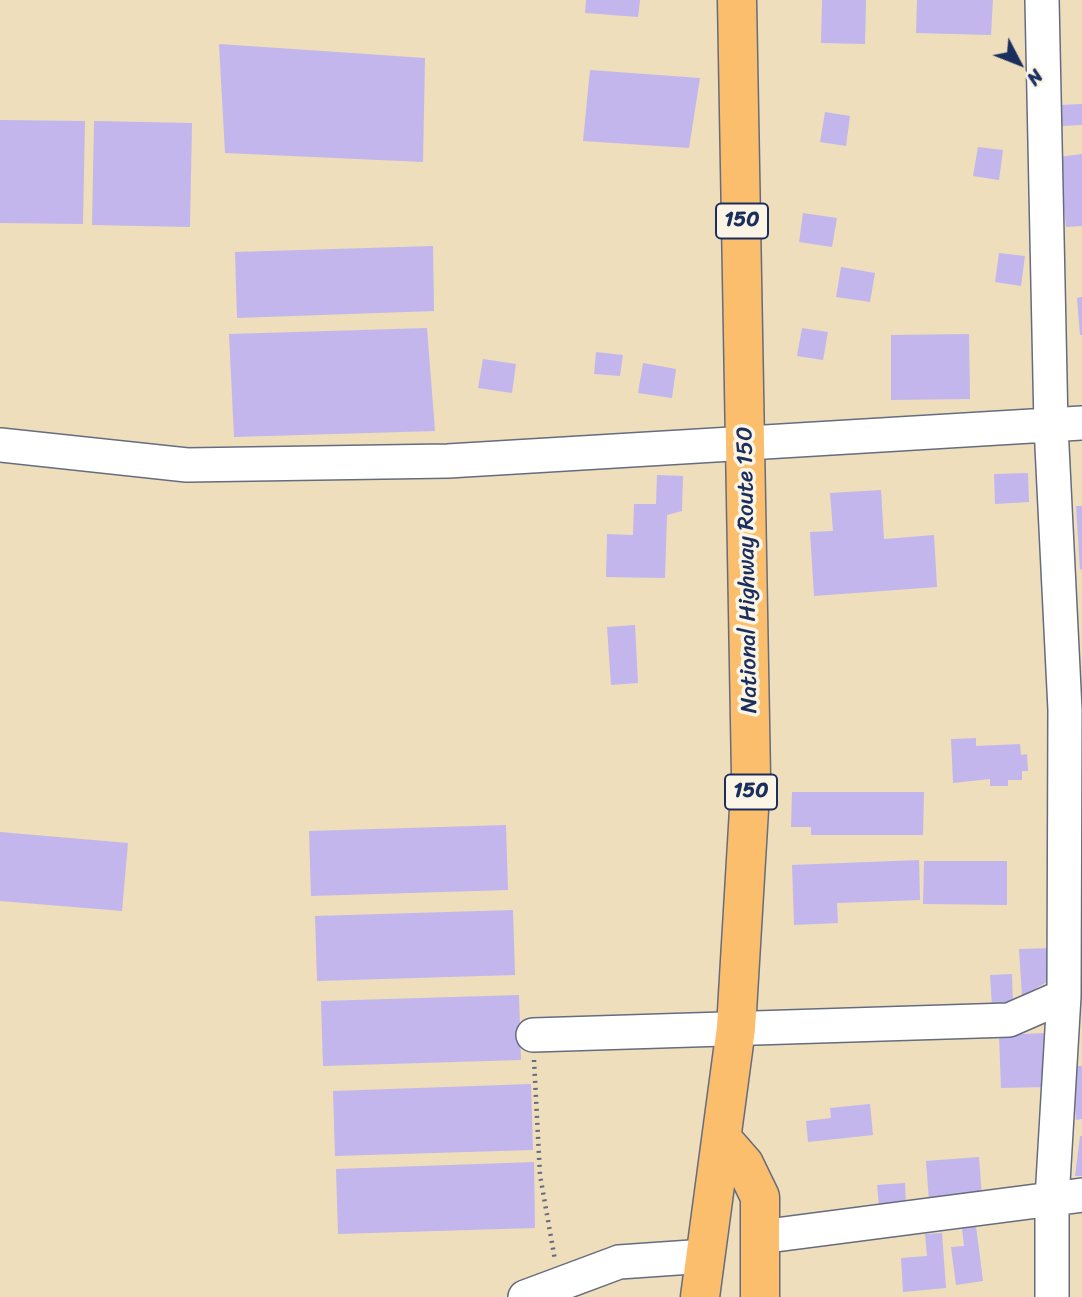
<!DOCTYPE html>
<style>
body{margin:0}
#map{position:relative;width:1082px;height:1297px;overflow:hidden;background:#eedebc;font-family:Sriracha,sans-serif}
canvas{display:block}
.north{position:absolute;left:984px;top:28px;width:70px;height:70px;-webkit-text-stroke:5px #fcf5e5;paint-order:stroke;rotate:132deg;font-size:19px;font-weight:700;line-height:28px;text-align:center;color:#1b2f5e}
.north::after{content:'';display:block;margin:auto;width:24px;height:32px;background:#1b2f5e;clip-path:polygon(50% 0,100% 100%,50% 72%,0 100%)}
</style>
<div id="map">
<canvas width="1082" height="1297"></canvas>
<div class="north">N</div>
</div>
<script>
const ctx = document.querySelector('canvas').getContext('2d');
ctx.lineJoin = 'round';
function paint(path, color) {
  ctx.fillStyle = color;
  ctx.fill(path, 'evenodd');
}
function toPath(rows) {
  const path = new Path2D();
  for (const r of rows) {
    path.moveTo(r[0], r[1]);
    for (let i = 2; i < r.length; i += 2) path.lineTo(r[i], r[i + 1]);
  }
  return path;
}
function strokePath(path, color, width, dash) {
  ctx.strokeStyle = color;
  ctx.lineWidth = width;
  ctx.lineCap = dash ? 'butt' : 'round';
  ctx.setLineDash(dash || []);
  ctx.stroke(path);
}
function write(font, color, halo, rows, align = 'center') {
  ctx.font = font + ' Sriracha,sans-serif';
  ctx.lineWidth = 7;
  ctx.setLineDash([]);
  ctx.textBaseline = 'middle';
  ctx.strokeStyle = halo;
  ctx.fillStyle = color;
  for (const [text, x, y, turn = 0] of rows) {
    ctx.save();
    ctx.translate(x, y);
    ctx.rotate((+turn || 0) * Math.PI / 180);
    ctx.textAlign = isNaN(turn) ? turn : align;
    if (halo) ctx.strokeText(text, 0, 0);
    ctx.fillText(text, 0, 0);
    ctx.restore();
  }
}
paint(toPath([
 [586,0,640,0,638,17,585,13],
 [822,0,866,0,865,44,821,43],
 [917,0,993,0,991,35,916,33],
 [219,44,425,58,423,162,225,153],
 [590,70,700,78,689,148,583,141],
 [1082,104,1082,125,1061,126,1060,105],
 [825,112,850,116,846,146,820,142],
 [0,120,85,121,83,224,0,223],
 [94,121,192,123,190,227,92,225],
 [978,147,1003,150,999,180,973,176],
 [1082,154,1082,226,1066,227,1059,157],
 [803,213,837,218,832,247,799,242],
 [433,246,434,311,237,318,235,252],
 [999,253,1025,256,1021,286,995,282],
 [841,267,875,273,870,302,836,297],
 [1082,297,1082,335,1080,335,1077,298],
 [427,328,435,431,234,437,229,334],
 [802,328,828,332,823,360,797,356],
 [969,334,970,399,891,400,891,335],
 [596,352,623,355,620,376,594,374],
 [483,359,516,364,512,393,478,388],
 [643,363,676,369,672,398,638,393],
 [1028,473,1029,502,995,504,994,474],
 [657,475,683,476,682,511,667,515,665,578,606,577,607,534,633,535,634,504,656,504],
 [881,490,884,539,934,535,937,587,814,596,810,532,833,531,830,493],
 [1076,506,1082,506,1082,569,1080,570],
 [635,625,638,683,611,685,607,627],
 [976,738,976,746,1020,744,1021,755,1027,754,1028,771,1022,771,1022,780,1008,780,1008,786,990,786,990,779,953,783,951,739],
 [792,792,924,792,923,835,811,835,811,827,791,827],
 [506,825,508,890,311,896,309,831],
 [0,832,128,843,122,911,0,901],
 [919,860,920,900,837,903,838,923,794,925,792,865],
 [924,861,1007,861,1007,905,923,904],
 [513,910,515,975,317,981,315,916],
 [1053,948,1054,978,1022,996,1019,949],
 [1012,974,1013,1005,992,1006,990,975],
 [519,995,521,1060,323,1066,321,1001],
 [1046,1033,1048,1087,1001,1088,999,1035],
 [1073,1066,1082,1066,1082,1119,1076,1120],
 [531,1084,533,1150,335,1156,333,1091],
 [870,1104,873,1135,808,1142,806,1121,831,1118,830,1108],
 [1080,1136,1082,1136,1082,1176,1075,1176],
 [979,1157,982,1197,929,1201,926,1161],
 [534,1162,535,1228,338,1234,336,1169],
 [905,1183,906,1205,879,1206,877,1185],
 [976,1226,983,1281,956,1285,951,1247,964,1246,962,1228],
 [942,1233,946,1288,903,1292,901,1258,927,1256,925,1234]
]), '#c2b6ed');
const minor = toPath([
 [1042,0,1051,426,1065,710,1064,996,1052,1199,1052,1297],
 [0,445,187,465,448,461,1082,423],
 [533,1035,1009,1020,1064,996],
 [760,1237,1082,1195],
 [525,1297,619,1262,706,1256]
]);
const highway = toPath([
 [723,1140,744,1164,760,1197,760,1297],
 [700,1297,736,1028,751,776,737,0]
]);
strokePath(minor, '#656c7f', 36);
strokePath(highway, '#656c7f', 41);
strokePath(toPath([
 [534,1060,540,1175,555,1260]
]), '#656c7f', 4.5, [2, 5]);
strokePath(minor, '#fff', 33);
strokePath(highway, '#fabe6d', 38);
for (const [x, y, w] of [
 [742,221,52],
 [751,792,52]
]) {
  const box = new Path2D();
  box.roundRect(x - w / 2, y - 17.5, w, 35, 5);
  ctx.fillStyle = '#fcf5e5';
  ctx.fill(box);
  strokePath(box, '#1b2f5e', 2);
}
write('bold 21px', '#1b2f5e', null, [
 ["150",742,221],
 ["150",751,792]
]);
write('23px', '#1b2f5e', '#fcf5e5', [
 ["National Highway Route 150",748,570,-91]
]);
</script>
